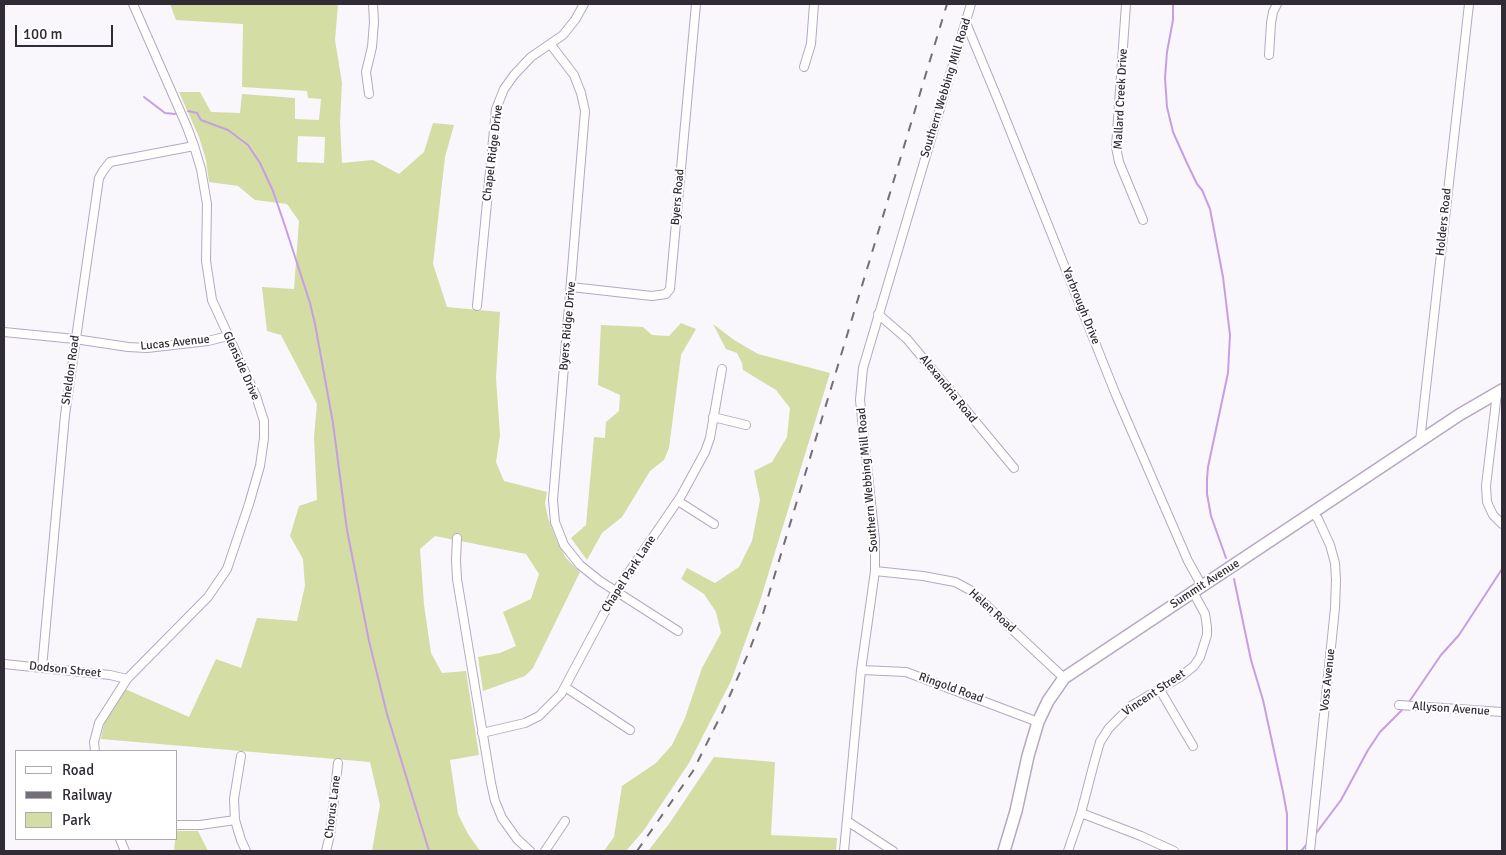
<!DOCTYPE html>
<style>
body{margin:0}
#map{position:relative;width:1506px;height:855px;overflow:hidden;background:#f9f6fc;font-family:Signika,sans-serif}
canvas{display:block}
.frame{position:absolute;inset:0;border:5px solid #312b35;pointer-events:none}
.legend{position:absolute;left:15px;top:750px;width:162px;height:90px;box-sizing:border-box;background:#fff;border:1px solid #adaaae;margin:0;padding:6px 9px;list-style:none;font-size:15px;color:#312b35}
.legend li{display:flex;align-items:center;gap:10px;height:25px}
.legend b{width:25px;border:1px solid #adaaae}
.scale{position:absolute;left:15px;top:25px;width:98px;height:22px;box-sizing:border-box;border:2px solid #312b35;border-top:0;padding-left:6px;font-size:15px;line-height:18px;white-space:nowrap;color:#312b35;-webkit-text-stroke:4px #fff;paint-order:stroke}
</style>
<div id="map">
<canvas width="1506" height="855"></canvas>
<div class="frame"></div>
<ul class="legend">
<li><b style="height:6px;background:#fff"></b>Road</li>
<li><b style="height:6px;background:#736e77"></b>Railway</li>
<li><b style="height:14px;background:#d3dda4"></b>Park</li>
</ul>
<div class="scale">100 m</div>
</div>
<script>
const ctx = document.querySelector('canvas').getContext('2d');
ctx.lineJoin = 'round';
function paint(path, color) {
  ctx.fillStyle = color;
  ctx.fill(path, 'evenodd');
}
function toPath(rows) {
  const path = new Path2D();
  for (const r of rows) {
    path.moveTo(r[0], r[1]);
    for (let i = 2; i < r.length; i += 2) path.lineTo(r[i], r[i + 1]);
  }
  return path;
}
function strokePath(path, color, width, dash) {
  ctx.strokeStyle = color;
  ctx.lineWidth = width;
  ctx.lineCap = dash ? 'butt' : 'round';
  ctx.setLineDash(dash || []);
  ctx.stroke(path);
}
function write(font, color, halo, rows, align = 'center') {
  ctx.font = font + ' Signika,sans-serif';
  ctx.lineWidth = 4;
  ctx.setLineDash([]);
  ctx.textBaseline = 'middle';
  ctx.strokeStyle = halo;
  ctx.fillStyle = color;
  for (const [text, x, y, turn = 0] of rows) {
    ctx.save();
    ctx.translate(x, y);
    ctx.rotate((+turn || 0) * Math.PI / 180);
    ctx.textAlign = isNaN(turn) ? turn : align;
    if (halo) ctx.strokeText(text, 0, 0);
    ctx.fillText(text, 0, 0);
    ctx.restore();
  }
}
paint(toPath([
 [170,4,338,4,335,40,342,83,340,122,342,163,373,160,399,174,424,152,433,123,454,125,445,157,433,264,447,307,500,312,496,378,500,435,496,462,504,481,547,492,545,503,548,518,556,539,566,558,580,572,533,668,525,676,483,691,478,657,500,653,516,646,503,612,531,599,539,574,526,554,435,536,420,549,424,605,431,653,442,673,466,671,479,755,450,760,458,814,468,834,480,851,372,851,380,805,370,762,101,739,104,724,109,713,125,689,189,717,216,659,241,668,257,618,297,621,305,586,303,559,290,536,299,506,317,500,314,437,317,404,281,335,267,331,262,287,294,289,299,221,287,204,255,200,238,186,209,182,206,160,199,137,179,92,200,92,211,112,240,113,242,94,295,98,295,119,319,120,321,99,308,98,307,91,242,87,243,24,176,20],
 [298,136,325,137,324,163,297,162],
 [681,323,696,329,681,355,669,448,664,460,650,471,622,517,602,533,587,560,571,538,586,525,594,437,605,438,606,422,619,411,620,395,598,385,601,325,643,327,652,335,669,336],
 [713,324,734,340,758,354,830,373,760,601,731,681,689,763,644,830,626,851,604,851,614,837,622,786,656,763,672,745,685,718,702,668,721,633,716,612,704,594,681,579,687,568,715,583,739,567,752,541,760,500,754,471,772,462,787,437,790,408,776,390,743,370,742,363,737,353,726,349],
 [714,757,775,762,771,835,837,838,836,851,648,851,669,824],
 [176,831,198,831,208,851,174,851]
]), '#d3dda4');
strokePath(toPath([
 [1173,5,1173,20,1167,52,1165,78,1167,107,1173,132,1186,161,1197,184,1202,190,1210,209,1223,277,1230,335,1228,373,1208,467,1207,479,1207,494,1211,516,1226,558],
 [144,97,165,113,175,114],
 [188,111,197,113,201,120,228,130,248,145,260,163,273,191,285,226,310,303,315,324,333,423,347,530,369,641,387,714,429,851],
 [1234,579,1251,660,1263,700,1283,792,1287,814,1287,851],
 [1409,702,1441,655,1459,635,1502,569],
 [1314,836,1341,800,1368,750,1380,732,1404,708],
 [1301,851,1308,843]
]), '#c69fe3', 2);
const minor = toPath([
 [1126,4,1116,147,1119,162,1143,220],
 [966,23,998,100,1116,395,1188,561,1202,586],
 [551,45,574,75,581,93,585,111,553,500,555,522,564,545,580,565,600,581,678,631],
 [1269,55,1271,23,1273,12,1277,4],
 [804,67,811,44,814,4],
 [369,94,366,72,372,47,374,22,373,4],
 [571,287,652,296,666,294,670,289,696,4],
 [477,306,496,109,504,89,514,75,531,57,563,35,575,20,584,4],
 [878,314,907,339,1014,468],
 [4,332,75,339,128,347,147,348,208,341,228,336],
 [1497,393,1486,486,1487,502,1493,515,1502,524],
 [713,417,746,425],
 [1420,441,1469,4],
 [678,501,714,524],
 [457,538,456,560,457,579,491,783,495,801,502,818,517,839,530,851],
 [875,571,923,576,955,582,970,590,1064,678],
 [4,664,110,675,127,679],
 [42,668,65,415,99,178,103,171,110,162,194,146],
 [861,670,906,672,1038,722],
 [565,687,630,730],
 [1160,690,1193,746],
 [1399,705,1502,712],
 [482,733,525,723,539,716,561,694,616,591,681,496,705,452,710,438,722,369],
 [95,751,94,742,99,723,127,679,208,597,227,569,249,504,260,466,264,438,264,421,256,396,212,300,206,261,207,204,201,169,194,146,187,127,133,4],
 [241,756,234,799,235,820,241,840,246,851],
 [1081,813,1141,836,1174,851],
 [847,821,893,851],
 [176,825,200,825,235,820],
 [120,839,125,851],
 [326,851,330,835,338,763],
 [545,851,565,821],
 [844,851,861,670,875,571,875,540,860,400,863,368,971,4],
 [1068,851,1081,813,1094,763,1100,742,1109,728,1131,706,1180,677,1194,666,1200,657,1207,635,1207,627,1205,614,1193,592],
 [1310,851,1335,608,1336,580,1335,563,1330,545,1318,519,1313,513]
]);
const secondary = toPath([
 [1004,851,1016,811,1028,756,1038,722,1048,701,1064,678,1459,415,1502,390]
]);
strokePath(minor, '#b6a8c1', 10);
strokePath(secondary, '#b6a8c1', 14);
strokePath(minor, '#fff', 8);
strokePath(secondary, '#fff', 11);
strokePath(toPath([
 [637,851,693,771,723,711,748,654,762,617,947,4]
]), '#736e77', 2, [9, 9]);
write('12px', '#312b35', '#fff', [
 ["Southern Webbing Mill Road",946,88,-73],
 ["Mallard Creek Drive",1121,99,-87],
 ["Chapel Ridge Drive",493,153,-83],
 ["Byers Road",678,197,-85],
 ["Holders Road",1444,222,-84],
 ["Yarbrough Drive",1081,306,68],
 ["Byers Ridge Drive",568,326,-85],
 ["Lucas Avenue",175,343,-6],
 ["Glenside Drive",241,366,66],
 ["Sheldon Road",71,370,-82],
 ["Alexandria Road",948,389,51],
 ["Southern Webbing Mill Road",868,480,-95],
 ["Chapel Park Lane",629,574,-57],
 ["Summit Avenue",1205,584,-33],
 ["Helen Road",992,611,42],
 ["Dodson Street",65,670,6],
 ["Voss Avenue",1328,680,-84],
 ["Ringold Road",951,688,20],
 ["Vincent Street",1154,693,-34],
 ["Allyson Avenue",1451,709,4],
 ["Chorus Lane",333,807,-83]
]);
</script>
